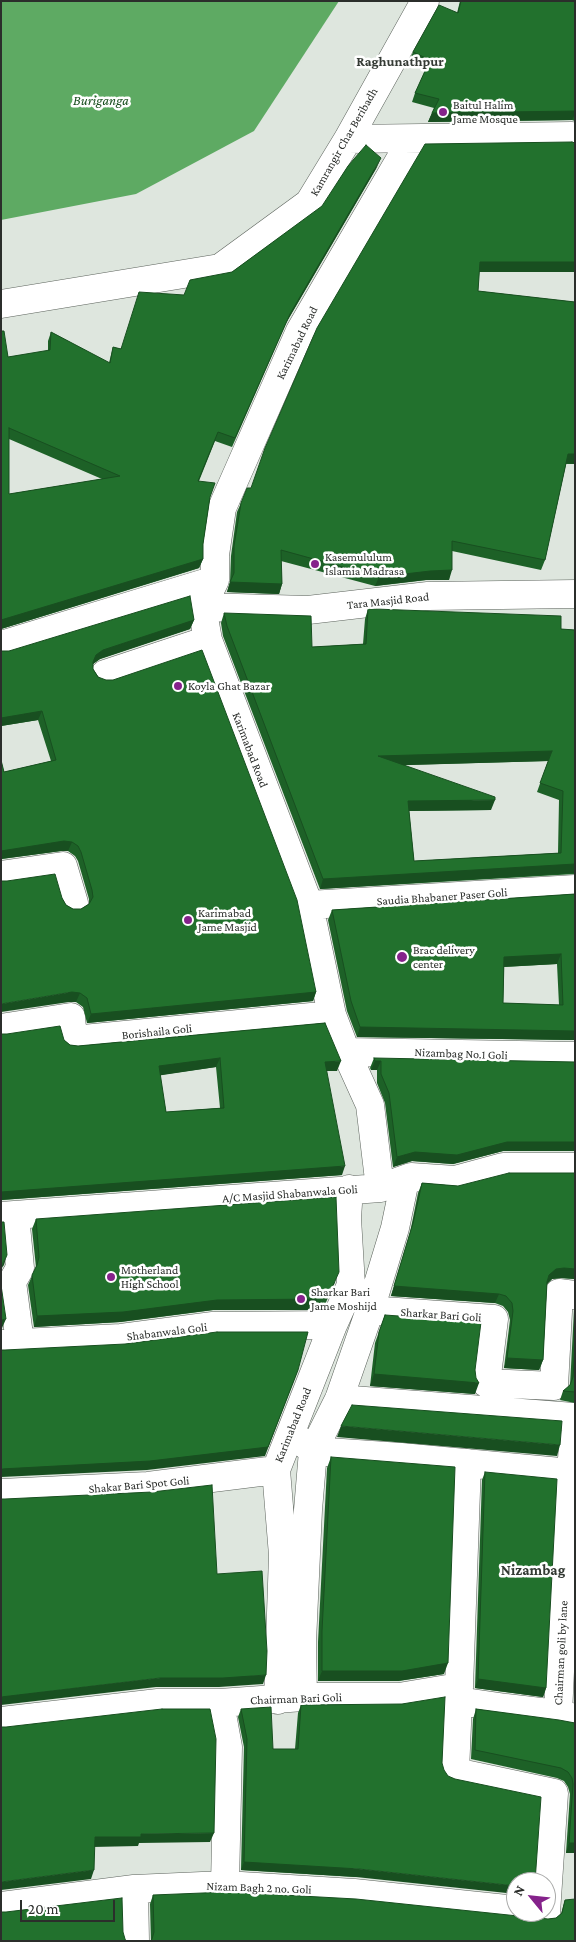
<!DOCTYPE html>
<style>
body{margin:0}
#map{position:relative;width:576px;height:1942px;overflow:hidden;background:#dee6de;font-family:"Crimson Pro",serif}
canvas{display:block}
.frame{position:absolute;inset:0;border:2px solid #2b2e2b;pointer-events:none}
.north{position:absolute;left:506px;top:1872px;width:50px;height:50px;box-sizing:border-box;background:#fff;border:1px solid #aaabaa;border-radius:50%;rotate:298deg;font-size:14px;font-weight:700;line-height:20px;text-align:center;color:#2b2e2b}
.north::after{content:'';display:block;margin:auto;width:18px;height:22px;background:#85228b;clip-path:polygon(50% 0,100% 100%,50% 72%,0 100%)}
.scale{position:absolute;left:20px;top:1900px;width:95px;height:22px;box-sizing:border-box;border:2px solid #2b2e2b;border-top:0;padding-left:6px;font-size:15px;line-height:18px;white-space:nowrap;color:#2b2e2b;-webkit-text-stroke:4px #fff;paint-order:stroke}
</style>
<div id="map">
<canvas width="576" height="1942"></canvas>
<div class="frame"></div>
<div class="north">N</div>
<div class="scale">20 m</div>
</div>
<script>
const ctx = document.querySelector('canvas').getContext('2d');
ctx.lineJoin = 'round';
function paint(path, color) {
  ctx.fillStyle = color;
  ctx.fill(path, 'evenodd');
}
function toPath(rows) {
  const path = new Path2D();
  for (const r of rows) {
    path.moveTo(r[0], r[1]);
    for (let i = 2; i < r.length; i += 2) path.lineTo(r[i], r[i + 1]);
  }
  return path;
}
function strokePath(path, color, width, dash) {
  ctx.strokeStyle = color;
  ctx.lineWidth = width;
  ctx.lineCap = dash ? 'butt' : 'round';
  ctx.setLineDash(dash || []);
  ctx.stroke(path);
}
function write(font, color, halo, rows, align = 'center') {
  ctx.font = font + ' "Crimson Pro",serif';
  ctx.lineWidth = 5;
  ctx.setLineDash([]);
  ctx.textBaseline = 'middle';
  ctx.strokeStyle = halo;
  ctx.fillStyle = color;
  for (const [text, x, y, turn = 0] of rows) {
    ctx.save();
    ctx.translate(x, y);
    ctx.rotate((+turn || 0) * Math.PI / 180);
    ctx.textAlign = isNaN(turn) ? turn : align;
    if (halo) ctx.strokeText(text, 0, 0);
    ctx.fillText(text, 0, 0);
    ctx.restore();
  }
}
paint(toPath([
 [1,1,339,1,254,131,136,194,1,220]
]), '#5eaa63');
const minor = toPath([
 [348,139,572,136,575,138],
 [1,304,220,268,309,203,348,139,425,1],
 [202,607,308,610,428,596,575,594],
 [1,645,215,580],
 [105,674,208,640],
 [1,875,63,866,74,903],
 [309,905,575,889],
 [1,1028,71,1017,73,1040,332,1015],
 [346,1052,575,1056],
 [405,1180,395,1228,370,1310,494,1319,486,1383,554,1386,559,1293,575,1295],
 [380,1188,370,1105,346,1052,332,1015,309,905,208,640,202,607,215,580,215,555,222,508,300,331,412,139],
 [15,1215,20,1268,12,1282,20,1343],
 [1,1216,380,1188,411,1177,455,1180,503,1167,575,1167],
 [1,1344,121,1338,213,1326,333,1325],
 [339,1399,574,1417],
 [301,1441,313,1451,401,1457,571,1473,575,1417],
 [1,1493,148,1486,276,1470],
 [459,1687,467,1463],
 [303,1697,302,1642,308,1510,313,1451,339,1399,370,1310],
 [278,1700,283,1555,276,1470,333,1325,351,1285,347,1218,349,1189],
 [458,1701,455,1772,554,1793,546,1913,538,1912],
 [220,1703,228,1747,225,1885],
 [558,1714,566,1544,571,1473],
 [1,1721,158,1703,220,1703,303,1697,399,1697,459,1687,458,1701,506,1708,558,1714,575,1718],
 [134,1889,135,1941],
 [1,1906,134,1889,225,1885,354,1893,516,1910]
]);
strokePath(minor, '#5c635c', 29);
strokePath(minor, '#fff', 28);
paint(toPath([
 [460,1,575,1,575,121,572,120,428,122,434,108,412,102,415,93,426,69,409,62,413,52,457,13],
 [575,143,575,272,479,272,478,291,575,302,575,464,566,464,545,560,541,570,452,551,449,580,426,580,375,586,281,561,282,584,279,594,227,592,230,582,231,556,237,512,241,503],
 [377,167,286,323,232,447,215,441,199,481,210,498,203,544,203,559,199,568,1,629,1,331,8,357,48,351,48,341,51,332,109,363,113,347,120,349,184,295,232,272],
 [9,439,102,479,9,494],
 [368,609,561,629,575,630,575,874,320,889,223,636,221,623,224,613,312,647,363,644,365,619],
 [548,761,537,792,559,800,558,853,414,861,409,811,491,810,404,765],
 [194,620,190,629,100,659,93,664,93,669,316,992,313,1001,87,1023,83,1007,76,1002,69,1002,62,898,66,905,73,909,81,909,89,904,89,899,78,861,75,856,68,851,61,851,1,859,1,760,4,772,51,761,38,720,1,726,1,651,9,651],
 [575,894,575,1040,357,1037,347,1011,328,920,332,910],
 [557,964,559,1005,503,1003,504,967],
 [325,1023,337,1071,326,1071,342,1175,1,1200,1,1034,64,1040,70,1045,78,1046],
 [216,1067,220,1108,166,1112,160,1075],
 [374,1058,575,1151,503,1151,453,1164,412,1161,393,1167,385,1103,377,1083,377,1070,371,1070,370,1068],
 [575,1173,575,1279,561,1278,552,1279,547,1284,543,1360,539,1370,504,1368,510,1320,508,1312,503,1306,495,1303,391,1296,410,1233,418,1193,422,1183,458,1186],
 [36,1219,335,1282,323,1309,314,1306,313,1310,213,1310,120,1322,34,1327,28,1285,36,1267,32,1229],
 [575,1308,575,1403,560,1400,563,1391,570,1386,574,1310],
 [385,1315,475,1370,475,1394,370,1386,375,1343],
 [331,1457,444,1674,398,1681,318,1681,318,1642,327,1468],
 [485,1472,546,1688,543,1697,475,1688,482,1480],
 [301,1705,356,1877,241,1870,244,1747,238,1717,241,1709,273,1749,295,1749,298,1713],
 [476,1709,575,1723,575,1853,566,1853,570,1794,568,1787,564,1781,557,1778,471,1759,473,1719],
 [153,1895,548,1919,556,1918,561,1914,565,1900,575,1941,151,1941,150,1904]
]), '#1d6127');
paint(toPath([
 [575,111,575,114,572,120,428,122,432,113],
 [381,158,377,167,286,323,232,447,290,314],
 [480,262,575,262,575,272,476,272],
 [568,454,575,454,575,464,564,463],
 [203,559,199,568,1,629,1,620],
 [452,570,449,580,426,580,375,586,379,577,430,571],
 [230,582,282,584,279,594,227,592],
 [194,620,190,629,100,659,93,664,93,662,96,655,103,650],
 [42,711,38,720,1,726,1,718],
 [552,751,548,761,375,766,378,756],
 [495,800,491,810,405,811,408,801],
 [64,841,72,842,68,851,61,851,1,859,1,851],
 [575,864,574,873,320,889,323,879],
 [561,954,557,964,501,967,504,957],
 [72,992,80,993,76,1002,69,1002,1,1012,1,1004],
 [316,992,313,1001,87,1023,91,1014],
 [360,1027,575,1031,575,1040,357,1037],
 [220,1058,216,1067,156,1076,159,1066],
 [341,1061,337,1071,321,1071,325,1062],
 [375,1061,381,1061,377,1070,371,1070],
 [507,1142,575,1142,575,1151,503,1151,453,1164,412,1161,393,1167,397,1157,415,1152],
 [345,1166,342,1175,1,1200,1,1192,3,1191],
 [7,1255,4,1265,1,1269,1,1267],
 [564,1268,575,1269,575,1279,561,1278,552,1279,546,1285,549,1275,556,1269],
 [394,1286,499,1294,495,1303,391,1296],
 [317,1299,313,1310,213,1310,120,1322,34,1327,37,1316,217,1300],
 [6,1319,2,1328,1,1329,1,1320],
 [507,1358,543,1360,539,1370,504,1368],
 [298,1370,265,1456,147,1470,1,1477,1,1469],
 [374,1374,479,1383,475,1394,370,1386],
 [341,1426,560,1445,557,1456,337,1437],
 [448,1663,444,1674,398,1681,318,1681,322,1671],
 [266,1675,263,1684,219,1687,156,1687,1,1705,1,1697,3,1696,160,1678],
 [478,1679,546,1688,543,1697,475,1688],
 [214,1833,210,1842,139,1843,138,1846,92,1847,95,1837,141,1834],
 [569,1843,575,1843,575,1853,566,1853],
 [244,1862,359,1869,516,1886,516,1894,356,1877,241,1870],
 [94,1870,91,1879,1,1890,1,1882]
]), '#184f20');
const building = toPath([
 [461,1,575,1,575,111,432,113,439,99,415,93,430,60,413,52,439,5,458,13,461,1],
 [572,142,575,143,575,262,480,262,478,291,575,302,575,454,568,454,545,560,452,541,452,570,430,571,379,577,281,550,282,584,230,582,234,573,234,546,241,503,247,488,251,488,265,448,317,328,425,144,572,142],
 [366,145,381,158,290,314,235,438,218,432,198,481,215,483,210,497,203,544,203,559,1,620,1,331,4,331,8,357,50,350,51,332,110,363,113,347,121,349,139,292,184,295,190,280,232,272,322,206,348,166,366,145],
 [9,428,120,476,9,494,9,428],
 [190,596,194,620,103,650,96,655,93,662,93,669,98,677,106,680,113,680,202,650,297,900,316,992,91,1014,87,998,80,993,72,992,1,1004,1,881,7,881,55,874,62,898,66,905,73,909,81,909,89,904,93,897,92,890,81,852,78,846,72,842,64,841,1,851,1,760,4,772,56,760,42,711,1,718,1,651,9,651,190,596],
 [368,609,375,609,561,616,561,629,575,630,575,864,323,879,227,626,224,613,311,616,312,647,366,644,368,609],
 [552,751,540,783,563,791,561,853,414,861,408,801,495,800,495,797,378,756,552,751],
 [575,894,575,1031,360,1027,351,1001,332,910,575,894],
 [561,954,563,1005,503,1003,504,957,561,954],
 [325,1023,341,1061,325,1062,345,1166,1,1192,1,1034,7,1034,60,1026,64,1040,70,1045,78,1046,325,1023],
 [220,1058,224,1108,166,1112,159,1066,220,1058],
 [374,1058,575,1062,575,1142,507,1142,457,1155,415,1152,397,1157,389,1093,381,1074,381,1061,375,1061,374,1058],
 [509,1173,575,1173,575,1269,564,1268,556,1269,549,1275,547,1282,543,1360,507,1358,513,1311,512,1303,506,1296,499,1294,394,1286,413,1223,422,1183,458,1186,509,1173],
 [336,1197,339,1272,327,1299,318,1296,317,1299,217,1300,123,1312,37,1316,32,1275,37,1265,39,1257,36,1219,336,1197],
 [1,1222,4,1222,7,1255,2,1265,1,1268,1,1222],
 [1,1285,6,1319,1,1320,1,1285],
 [385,1315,481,1322,475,1370,476,1378,479,1383,374,1374,379,1332,385,1315],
 [217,1332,308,1332,298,1370,268,1447,150,1461,1,1469,1,1350,5,1350,125,1344,217,1332],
 [575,1347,575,1392,563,1391,570,1385,573,1377,575,1347],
 [352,1405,562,1421,560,1445,341,1426,352,1405],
 [331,1457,455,1467,448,1663,402,1671,322,1671,322,1631,331,1457],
 [485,1472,557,1479,546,1688,478,1679,485,1472],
 [212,1485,217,1574,262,1571,267,1651,266,1675,223,1678,160,1678,1,1697,1,1499,5,1499,152,1492,212,1485],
 [445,1697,442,1763,444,1770,448,1776,455,1779,541,1797,535,1882,516,1882,516,1886,359,1869,244,1862,247,1739,241,1709,271,1707,273,1749,298,1749,301,1705,402,1704,445,1697],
 [162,1709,210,1709,216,1739,214,1833,141,1834,141,1837,95,1837,94,1870,1,1882,1,1727,6,1727,162,1709],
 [476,1709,559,1720,575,1723,575,1843,569,1843,573,1784,572,1778,568,1772,561,1768,475,1750,476,1709],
 [228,1892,356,1899,518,1916,525,1915,529,1912,539,1918,548,1919,556,1918,562,1913,565,1900,575,1899,575,1941,151,1941,152,1939,154,1932,153,1895,228,1892],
 [122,1898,123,1932,125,1939,126,1941,1,1941,1,1912,6,1912,122,1898]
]);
paint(building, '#22712d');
strokePath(building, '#184f20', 1);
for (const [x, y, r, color] of [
 [443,112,5,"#85228b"],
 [315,564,5,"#85228b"],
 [178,686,5,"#85228b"],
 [188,920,5,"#85228b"],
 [402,957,6,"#85228b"],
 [111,1277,5,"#85228b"],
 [301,1299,5,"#85228b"]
]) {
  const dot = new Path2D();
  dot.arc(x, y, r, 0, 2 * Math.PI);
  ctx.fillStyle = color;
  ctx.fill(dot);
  strokePath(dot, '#fff', 2);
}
write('12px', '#2b2e2b', '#fff', [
 ["Baitul Halim",453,105],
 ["Jame Mosque",453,119],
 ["Kasemululum",325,557],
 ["Islamia Madrasa",325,571],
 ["Koyla Ghat Bazar",188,686],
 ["Karimabad",198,913],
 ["Jame Masjid",198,927],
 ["Brac delivery",413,950],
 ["center",413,964],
 ["Motherland",121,1270],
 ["High School",121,1284],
 ["Sharkar Bari",311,1292],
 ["Jame Moshijd",311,1306]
], 'left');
write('12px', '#2b2e2b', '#fff', [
 ["Kamrangir Char Beribadh",344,142,-60],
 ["Karimabad Road",297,343,-64],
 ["Tara Masjid Road",388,601,-6],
 ["Karimabad Road",250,750,69],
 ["Saudia Bhabaner Paser Goli",442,897,-4],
 ["Borishaila Goli",157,1032,-6],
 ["Nizambag No.1 Goli",461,1054,2],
 ["A/C Masjid Shabanwala Goli",290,1194,-4],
 ["Sharkar Bari Goli",441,1315,4],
 ["Shabanwala Goli",167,1332,-7],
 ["Karimabad Road",293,1425,-68],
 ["Shakar Bari Spot Goli",139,1485,-5],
 ["Chairman goli by lane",561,1653,-87],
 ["Chairman Bari Goli",296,1699,-2],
 ["Nizam Bagh 2 no. Goli",259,1888,2]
]);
write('bold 14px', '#343a34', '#fff', [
 ["Raghunathpur",400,62]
]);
write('italic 14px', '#164c1c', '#fff', [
 ["Buriganga",101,101]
]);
write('bold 15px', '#343a34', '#fff', [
 ["Nizambag",533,1570]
]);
</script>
